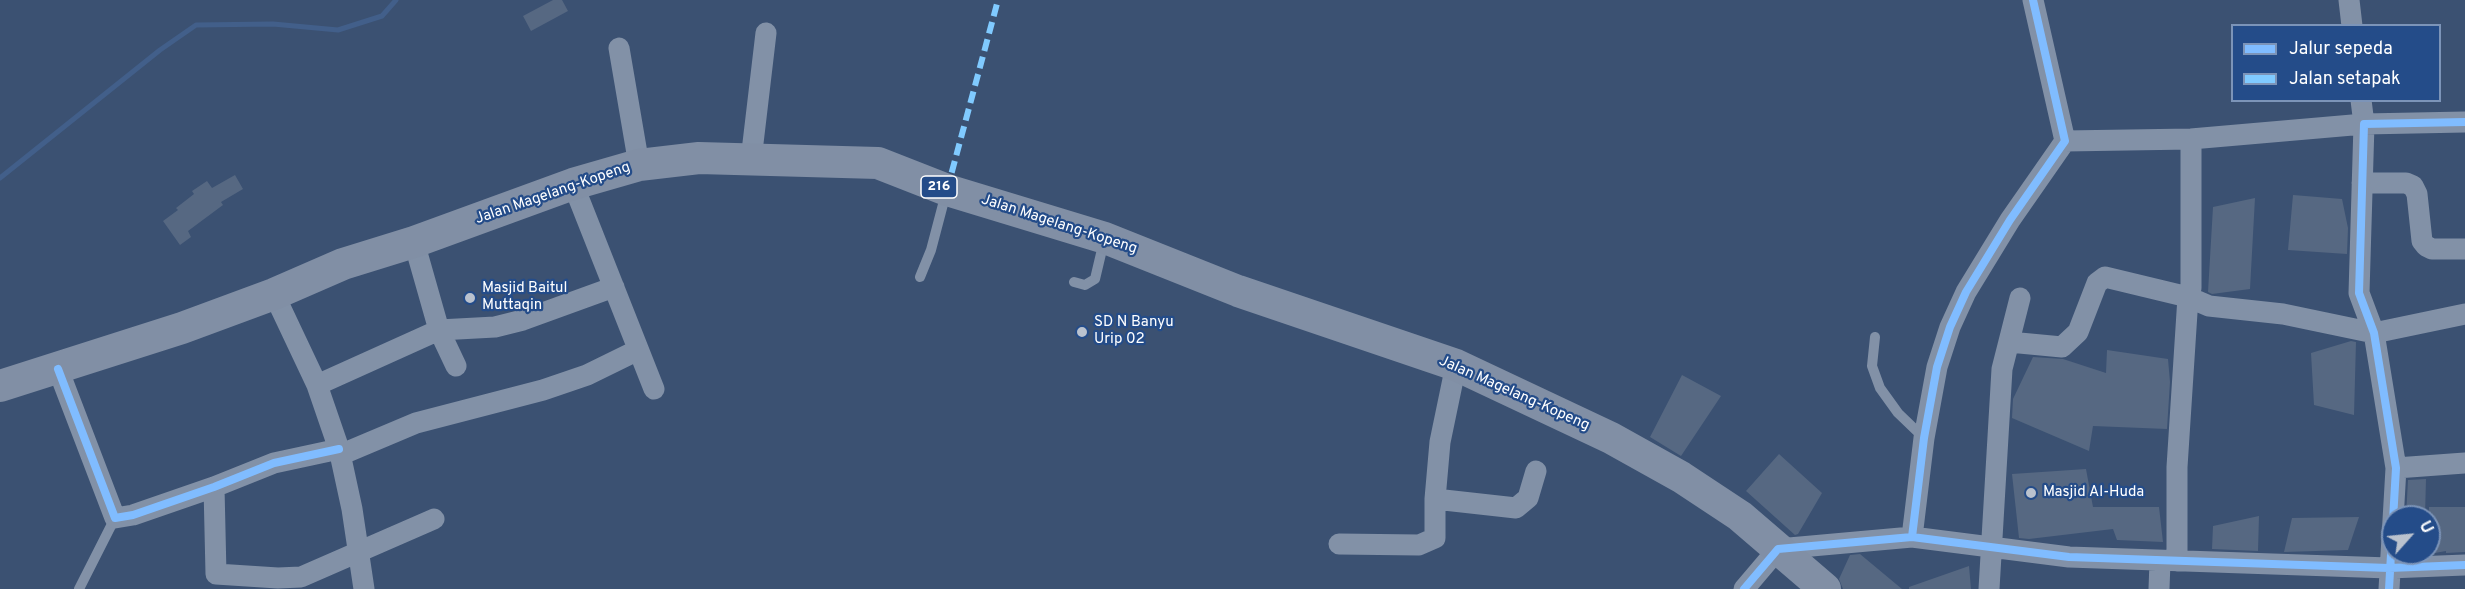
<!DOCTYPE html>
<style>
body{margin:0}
#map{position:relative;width:2465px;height:589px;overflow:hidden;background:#3b5172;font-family:Overpass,sans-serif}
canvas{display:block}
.legend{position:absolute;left:2231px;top:24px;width:210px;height:78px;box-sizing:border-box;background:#244c89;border:2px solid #7c94b8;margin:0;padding:8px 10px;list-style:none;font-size:18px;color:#fff}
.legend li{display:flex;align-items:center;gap:12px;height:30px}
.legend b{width:30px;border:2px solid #7c94b8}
.north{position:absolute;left:2381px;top:505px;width:60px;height:60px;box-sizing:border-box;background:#244c89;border:2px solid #7c94b8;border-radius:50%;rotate:63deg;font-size:16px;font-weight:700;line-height:24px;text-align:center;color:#fff}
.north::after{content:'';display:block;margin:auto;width:21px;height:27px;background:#bac2ce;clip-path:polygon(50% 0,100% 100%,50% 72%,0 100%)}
</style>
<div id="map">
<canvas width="2465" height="589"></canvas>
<ul class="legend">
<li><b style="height:8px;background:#80bcff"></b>Jalur sepeda</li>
<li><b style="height:8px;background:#80caff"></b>Jalan setapak</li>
</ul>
<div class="north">U</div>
</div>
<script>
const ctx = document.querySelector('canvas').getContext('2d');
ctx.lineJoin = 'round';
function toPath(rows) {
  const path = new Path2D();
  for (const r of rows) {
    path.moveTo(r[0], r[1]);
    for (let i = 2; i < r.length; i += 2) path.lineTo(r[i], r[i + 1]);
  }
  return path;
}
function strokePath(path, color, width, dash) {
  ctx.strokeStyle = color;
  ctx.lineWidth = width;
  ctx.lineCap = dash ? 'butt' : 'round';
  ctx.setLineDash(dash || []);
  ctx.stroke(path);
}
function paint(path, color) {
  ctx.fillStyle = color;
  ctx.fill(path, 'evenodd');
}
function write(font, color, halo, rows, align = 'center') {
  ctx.font = font + ' Overpass,sans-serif';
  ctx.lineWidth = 4.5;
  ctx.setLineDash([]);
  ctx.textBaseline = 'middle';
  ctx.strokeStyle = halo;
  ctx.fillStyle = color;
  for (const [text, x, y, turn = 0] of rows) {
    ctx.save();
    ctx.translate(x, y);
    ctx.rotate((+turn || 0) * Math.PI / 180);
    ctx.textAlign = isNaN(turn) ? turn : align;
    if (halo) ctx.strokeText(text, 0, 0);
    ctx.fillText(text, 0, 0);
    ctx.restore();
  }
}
strokePath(toPath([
 [0,178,160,50,196,25,273,24,338,30,382,16,396,0]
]), '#425f8a', 5);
paint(toPath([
 [553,0,562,0,568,11,531,31,523,16],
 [235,175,243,189,221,202,223,205,188,231,191,237,180,245,163,221,178,210,176,208,194,194,192,191,207,181,212,188],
 [2293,195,2342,199,2348,228,2347,254,2288,250],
 [2255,198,2250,289,2212,294,2208,292,2213,207],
 [2351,341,2356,342,2354,415,2314,405,2311,353],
 [2107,350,2168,359,2170,382,2167,429,2093,426,2089,451,2012,418,2013,399,2033,357,2063,359,2106,373],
 [1682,375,1721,396,1681,456,1650,437],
 [1779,454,1822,493,1798,534,1795,535,1746,491],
 [2086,469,2093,507,2159,507,2163,542,2117,540,2113,529,2029,539,2019,538,2012,474],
 [2426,479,2425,517,2406,517,2408,480],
 [2429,507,2465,507,2465,552,2446,553,2446,551,2429,554],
 [2259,516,2258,551,2212,549,2213,526],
 [2359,517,2348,550,2284,552,2292,518],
 [1860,554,1902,589,1843,589,1839,579,1850,555],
 [1969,566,1971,589,1909,589,1909,587]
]), '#566882');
strokePath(toPath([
 [920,277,931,250,946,193],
 [1074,282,1085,285,1095,279,1104,241],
 [1875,337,1872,366,1880,388,1898,413,1924,438],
 [79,589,115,518]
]), '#8291a7', 10);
strokePath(toPath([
 [2349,0,2352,26],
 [619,48,639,165],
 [2191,139,2191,288,2188,297,2209,306,2283,314,2374,333,2465,314],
 [2065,141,2191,139,2364,124,2361,100],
 [751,160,766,33],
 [2362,183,2406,183,2413,186,2417,194,2422,241,2426,246,2432,249,2465,249],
 [573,184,654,389],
 [414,242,439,330,456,366],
 [274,294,317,385,339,449,352,509,364,589],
 [2009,342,2062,347,2078,332,2097,283,2105,277,2188,297,2177,467,2177,561],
 [58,369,115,518,133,515,214,487,274,463,339,449],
 [317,385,439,330,495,327,523,320,614,287],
 [340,455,416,423,543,390,587,375,638,350],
 [2396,468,2465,463],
 [214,487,216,574,278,578,301,577,434,519],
 [1435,499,1516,508,1528,498,1536,471],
 [1912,537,1924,438,1937,367,1950,327,1966,292,2010,220,2065,141,2033,0],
 [1339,544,1419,545,1435,538,1435,499,1440,442,1456,365],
 [1744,589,1778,549,1912,537,2069,557,2389,568,2465,565],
 [1989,589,2002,369,2020,298],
 [2159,589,2160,562],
 [2389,589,2396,468,2374,333,2359,293,2364,124,2465,122]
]), '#8291a7', 21);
strokePath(toPath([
 [0,386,182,328,274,294,343,264,414,242,573,184,639,165,699,158,878,163,947,190,1105,238,1238,291,1456,365,1611,438,1681,477,1740,516,1825,589]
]), '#818fa5', 32);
strokePath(toPath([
 [947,190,998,0]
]), '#80caff', 6, [12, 6]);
strokePath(toPath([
 [58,369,115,518,133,515,214,487,274,463,339,449],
 [1912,537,1924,438,1937,367,1950,327,1966,292,2010,220,2065,141,2033,0],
 [1744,589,1778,549,1912,537,2069,557,2389,568,2465,565],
 [2389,589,2396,468,2374,333,2359,293,2364,124,2465,122]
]), '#80bcff', 8);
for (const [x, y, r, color] of [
 [470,298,6,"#bac2ce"],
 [1082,332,6,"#bac2ce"],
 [2031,493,6,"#bac2ce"]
]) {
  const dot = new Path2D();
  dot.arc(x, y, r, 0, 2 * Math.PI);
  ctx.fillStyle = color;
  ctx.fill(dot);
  strokePath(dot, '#244c89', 2);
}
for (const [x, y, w] of [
 [939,187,36]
]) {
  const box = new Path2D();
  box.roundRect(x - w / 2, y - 11, w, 22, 4.5);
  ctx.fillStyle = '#244c89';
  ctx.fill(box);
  strokePath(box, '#fff', 1.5);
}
write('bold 14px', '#fff', null, [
 ["216",939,187]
]);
write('15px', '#fff', '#244c89', [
 ["Jalan Magelang-Kopeng",553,194,-19],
 ["Jalan Magelang-Kopeng",1059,225,18],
 ["Jalan Magelang-Kopeng",1514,394,24]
]);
write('15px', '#fff', '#244c89', [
 ["Masjid Baitul",482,289],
 ["Muttaqin",482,306],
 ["SD N Banyu",1094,323],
 ["Urip 02",1094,340],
 ["Masjid Al-Huda",2043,493]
], 'left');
</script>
